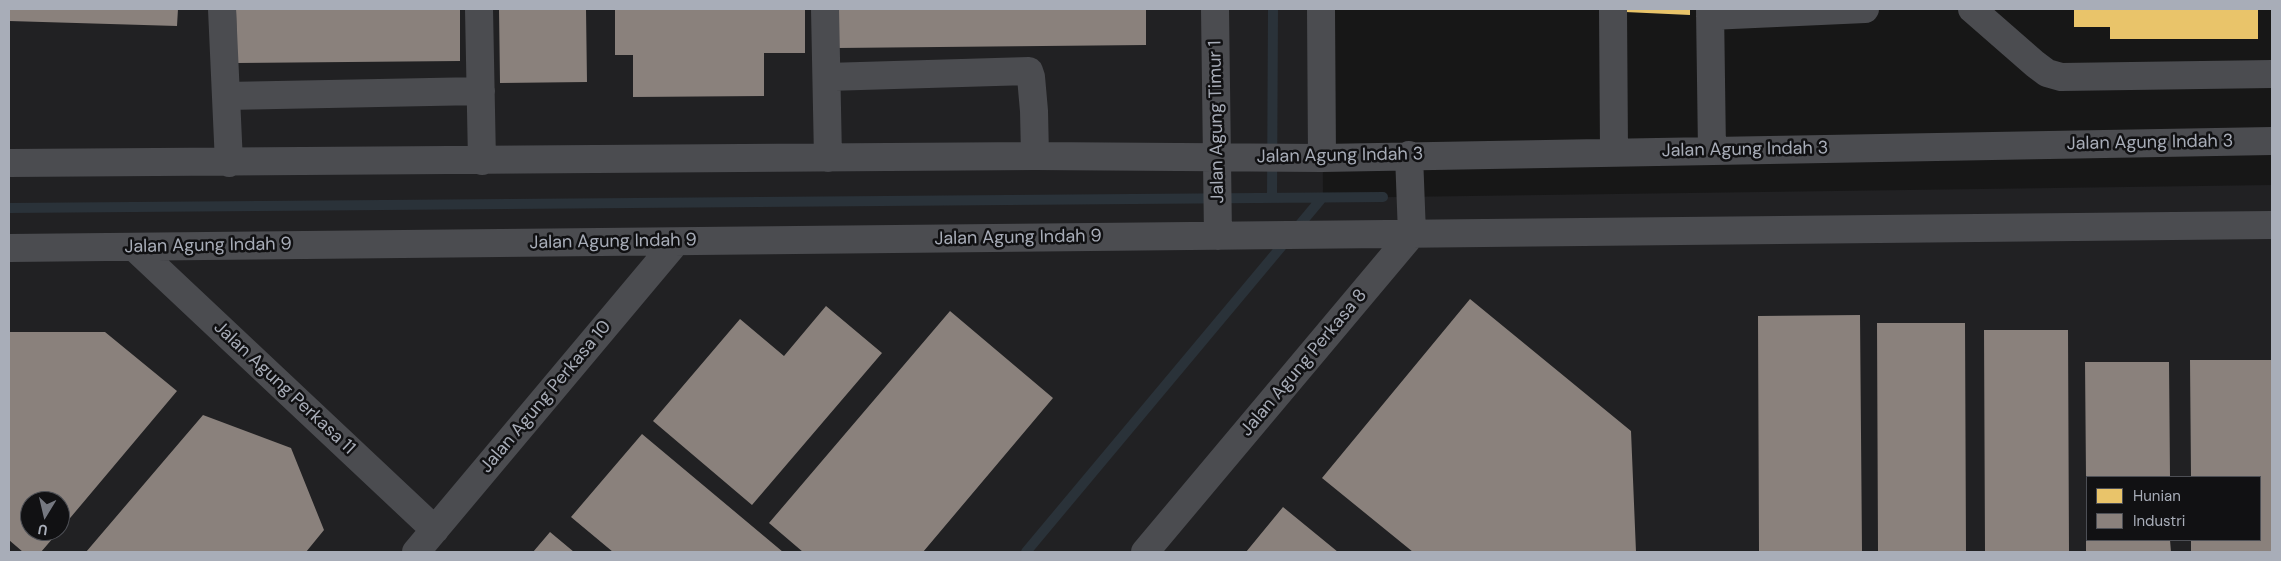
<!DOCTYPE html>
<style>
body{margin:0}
#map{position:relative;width:2281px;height:561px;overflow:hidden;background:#171717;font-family:"DM Sans",sans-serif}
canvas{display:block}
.frame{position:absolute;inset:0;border:10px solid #a8adb8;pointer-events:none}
.legend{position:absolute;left:2086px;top:476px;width:175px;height:65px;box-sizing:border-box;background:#111113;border:1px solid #4d4f55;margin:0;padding:6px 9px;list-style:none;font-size:15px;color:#a8adb8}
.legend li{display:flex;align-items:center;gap:10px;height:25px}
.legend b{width:25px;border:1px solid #4d4f55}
.north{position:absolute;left:20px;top:491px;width:50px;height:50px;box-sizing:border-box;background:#111113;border:1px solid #4d4f55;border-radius:50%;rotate:189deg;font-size:14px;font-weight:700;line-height:20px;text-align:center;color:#a8adb8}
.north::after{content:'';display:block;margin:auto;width:18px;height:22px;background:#757880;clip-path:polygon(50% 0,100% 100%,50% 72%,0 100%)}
</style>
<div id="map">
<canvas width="2281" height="561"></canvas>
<div class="frame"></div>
<ul class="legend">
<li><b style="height:14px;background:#e9c46a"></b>Hunian</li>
<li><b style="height:14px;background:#8a817c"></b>Industri</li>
</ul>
<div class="north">U</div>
</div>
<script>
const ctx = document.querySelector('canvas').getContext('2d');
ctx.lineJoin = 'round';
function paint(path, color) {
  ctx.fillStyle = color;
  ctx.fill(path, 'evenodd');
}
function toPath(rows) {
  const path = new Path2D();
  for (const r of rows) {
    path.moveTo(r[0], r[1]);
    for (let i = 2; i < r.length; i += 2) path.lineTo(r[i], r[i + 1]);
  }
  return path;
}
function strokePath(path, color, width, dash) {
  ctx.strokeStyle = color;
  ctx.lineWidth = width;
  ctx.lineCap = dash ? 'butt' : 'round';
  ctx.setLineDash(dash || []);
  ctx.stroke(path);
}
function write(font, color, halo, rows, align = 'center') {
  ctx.font = font + ' "DM Sans",sans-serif';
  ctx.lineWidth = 5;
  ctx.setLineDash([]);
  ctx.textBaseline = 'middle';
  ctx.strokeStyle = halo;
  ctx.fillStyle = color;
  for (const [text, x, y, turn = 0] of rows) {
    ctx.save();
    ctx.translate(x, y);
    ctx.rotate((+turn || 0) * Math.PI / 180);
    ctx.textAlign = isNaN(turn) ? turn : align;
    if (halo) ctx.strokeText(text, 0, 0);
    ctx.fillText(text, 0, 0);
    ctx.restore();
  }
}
paint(toPath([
 [9,9,1322,9,1323,198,2272,185,2272,552,9,552],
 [2087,477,2260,477,2260,540,2087,540],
 [30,501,60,501,60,531,30,531]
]), '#212123');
paint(toPath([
 [1625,9,1690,9,1690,15,1625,12],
 [2074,9,2258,9,2258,39,2110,39,2110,27,2074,27]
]), '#e9c46a');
paint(toPath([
 [9,9,178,9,177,26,9,21],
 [236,9,460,9,460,61,237,63],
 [499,9,586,9,587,82,500,83],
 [615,9,805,9,805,53,764,53,764,96,633,97,633,55,615,55],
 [836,9,1146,9,1146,45,837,48],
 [1470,299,1631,431,1636,552,1413,552,1322,478],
 [826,306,882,353,752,505,653,421,740,319,784,356],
 [950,311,1053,398,923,552,803,552,769,523],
 [1860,315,1862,552,1759,552,1758,316],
 [1877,323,1965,323,1966,552,1878,552],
 [1984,330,2068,330,2069,552,1985,552],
 [9,332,105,332,177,391,60,530,60,501,30,501,30,531,59,531,41,552,23,552,9,540],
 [2190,360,2272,360,2272,552,2191,552,2191,540,2260,540,2260,477,2191,477],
 [2085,362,2169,362,2170,477,2086,477],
 [203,415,291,448,324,530,306,552,86,552],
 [642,434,783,552,613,552,571,517],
 [1283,507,1338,552,1246,552],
 [550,532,574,552,533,552],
 [2086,540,2170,540,2171,552,2086,552]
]), '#8a817c');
strokePath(toPath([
 [1272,198,1273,9],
 [9,208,1383,197],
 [1026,552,1322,198]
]), '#2a3239', 10);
strokePath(toPath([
 [222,9,229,163],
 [479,9,482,161],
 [825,9,828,158],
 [1215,9,1218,236],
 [1321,9,1322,158],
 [1613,9,1614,151],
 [1710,9,1712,151],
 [1972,9,2035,64,2047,73,2061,77,2272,74],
 [1710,16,1865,9],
 [827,77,1029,71,1031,77,1034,111,1035,156],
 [226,96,481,91],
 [9,163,1035,156,1322,158,2272,141],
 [134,247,435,530],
 [9,248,2272,225],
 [416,552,676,242],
 [1145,552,1412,234,1409,155]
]), '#4b4c50', 28);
write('18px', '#a8adb8', '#111113', [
 ["Jalan Agung Timur 1",1217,122,-91],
 ["Jalan Agung Indah 3",2150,143,-1],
 ["Jalan Agung Indah 3",1745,150,-1],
 ["Jalan Agung Indah 3",1340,156,-1],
 ["Jalan Agung Indah 9",1018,238,-1],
 ["Jalan Agung Indah 9",613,242,-1],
 ["Jalan Agung Indah 9",208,246,-1],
 ["Jalan Agung Perkasa 8",1304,363,-50],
 ["Jalan Agung Perkasa 11",284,388,43],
 ["Jalan Agung Perkasa 10",546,397,-50]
]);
</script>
